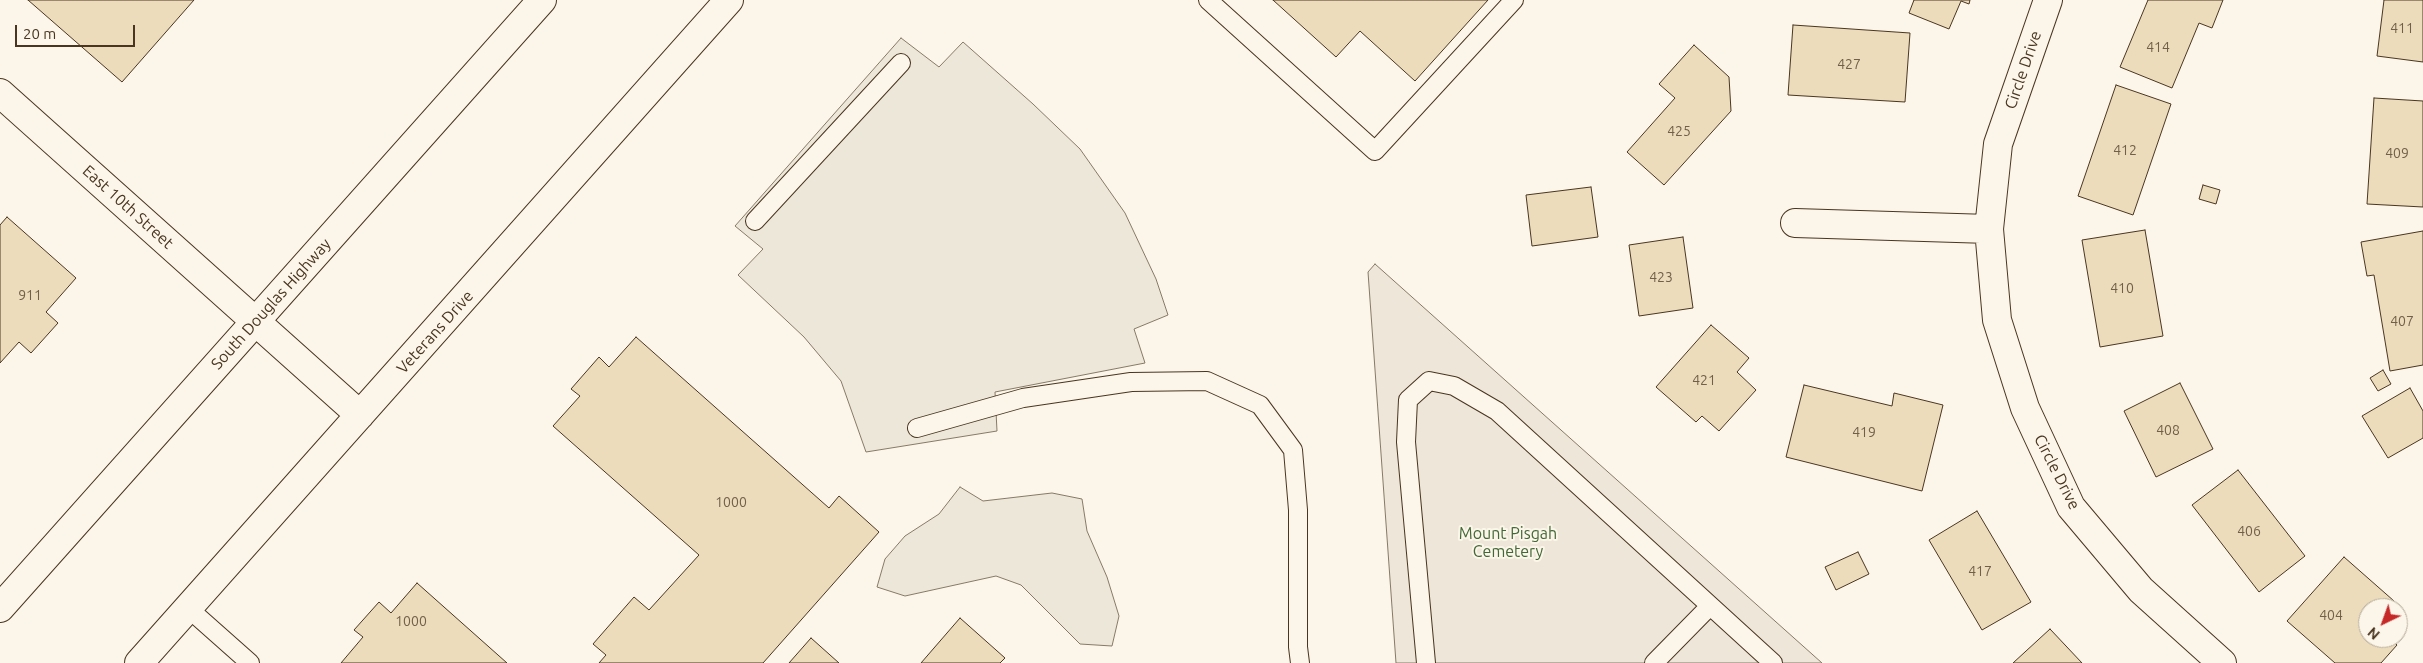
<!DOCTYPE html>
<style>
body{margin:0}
#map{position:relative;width:2423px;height:663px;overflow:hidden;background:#fbf6e9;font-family:Ubuntu,sans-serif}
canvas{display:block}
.north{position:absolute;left:2358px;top:598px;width:50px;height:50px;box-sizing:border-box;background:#fbf6e9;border:1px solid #b4a999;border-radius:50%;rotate:222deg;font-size:14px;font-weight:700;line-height:20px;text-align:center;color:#4a3520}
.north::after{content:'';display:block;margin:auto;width:18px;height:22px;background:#c62828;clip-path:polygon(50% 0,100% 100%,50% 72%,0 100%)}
.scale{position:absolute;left:15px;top:25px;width:120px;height:22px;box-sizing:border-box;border:2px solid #4a3520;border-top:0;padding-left:6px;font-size:15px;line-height:18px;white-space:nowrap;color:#4a3520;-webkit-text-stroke:4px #fbf6e9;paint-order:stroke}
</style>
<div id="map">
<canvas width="2423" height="663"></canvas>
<div class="north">N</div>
<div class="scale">20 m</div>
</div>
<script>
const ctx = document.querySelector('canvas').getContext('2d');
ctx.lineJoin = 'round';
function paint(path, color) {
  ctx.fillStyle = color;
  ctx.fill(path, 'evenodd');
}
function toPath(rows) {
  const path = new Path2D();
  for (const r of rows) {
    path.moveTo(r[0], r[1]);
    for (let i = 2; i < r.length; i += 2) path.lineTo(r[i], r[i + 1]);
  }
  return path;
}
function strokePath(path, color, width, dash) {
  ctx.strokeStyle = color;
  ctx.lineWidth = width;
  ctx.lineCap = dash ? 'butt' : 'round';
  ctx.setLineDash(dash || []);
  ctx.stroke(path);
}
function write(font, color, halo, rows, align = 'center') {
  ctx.font = font + ' Ubuntu,sans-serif';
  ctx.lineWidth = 4;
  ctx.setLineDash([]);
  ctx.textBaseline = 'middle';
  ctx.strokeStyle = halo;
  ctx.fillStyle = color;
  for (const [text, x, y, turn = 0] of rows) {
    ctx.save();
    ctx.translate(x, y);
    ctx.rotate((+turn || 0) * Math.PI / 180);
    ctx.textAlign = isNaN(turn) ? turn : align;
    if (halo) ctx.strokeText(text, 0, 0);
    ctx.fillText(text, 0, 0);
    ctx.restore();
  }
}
const green = toPath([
 [1375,264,1822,663,1396,663,1368,272,1375,264]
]);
paint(green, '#ede6d9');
strokePath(green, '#887966', 1);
const parking = toPath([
 [901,38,939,67,963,42,1033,104,1080,149,1125,213,1156,279,1168,315,1134,329,1145,363,995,392,997,431,866,452,841,381,804,337,738,275,763,249,735,226,901,38],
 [960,487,983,501,1052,493,1082,499,1087,531,1107,577,1119,616,1112,646,1080,644,1021,585,996,576,905,596,877,587,885,559,905,536,939,514,960,487]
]);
paint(parking, '#ede7d9');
strokePath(parking, '#887966', 1);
const building = toPath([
 [28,0,194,0,122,82,28,0],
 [1273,0,1488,0,1415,81,1360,31,1336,57,1273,0],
 [1914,0,1970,0,1969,4,1961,1,1949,29,1909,13,1914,0],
 [2148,0,2223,0,2212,28,2199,23,2172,88,2120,67,2148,0],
 [2384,0,2423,0,2423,62,2377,56,2384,0],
 [1793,25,1910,33,1905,102,1788,95,1793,25],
 [1694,45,1729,77,1731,111,1664,185,1627,152,1675,98,1659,84,1694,45],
 [2116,85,2171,104,2133,215,2078,196,2116,85],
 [2374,98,2423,101,2423,207,2367,204,2374,98],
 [2203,185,2220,190,2216,204,2199,199,2203,185],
 [1591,187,1598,237,1532,246,1526,195,1591,187],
 [7,217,76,278,46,312,58,323,31,353,19,342,0,363,0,225,7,217],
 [2145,230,2163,336,2100,347,2082,240,2145,230],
 [2423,231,2423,365,2390,371,2374,275,2367,276,2361,242,2423,231],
 [1683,237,1693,308,1639,316,1629,245,1683,237],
 [1711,325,1749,358,1737,372,1756,390,1719,431,1702,416,1696,422,1656,387,1711,325],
 [636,337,829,508,839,496,879,532,763,663,599,663,606,655,593,644,634,597,649,610,699,555,553,426,580,396,571,389,599,357,609,367,636,337],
 [2383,370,2391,384,2378,391,2370,378,2383,370],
 [2180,383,2213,449,2156,477,2124,411,2180,383],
 [1804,385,1892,406,1894,393,1943,405,1922,491,1786,457,1804,385],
 [2410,388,2423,411,2423,438,2388,458,2362,416,2410,388],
 [2238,470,2305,556,2259,592,2192,505,2238,470],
 [1977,511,2031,602,1982,630,1929,540,1977,511],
 [1858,552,1869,574,1836,590,1825,567,1858,552],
 [2344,557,2394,601,2388,608,2368,608,2368,638,2390,638,2397,645,2381,663,2335,663,2287,621,2344,557],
 [417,583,507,663,341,663,363,637,354,630,379,602,391,613,417,583],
 [960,618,1005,658,1000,663,921,663,960,618],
 [2050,629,2082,663,2013,663,2050,629],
 [811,638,839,663,789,663,811,638]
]);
paint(building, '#ecdcbc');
strokePath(building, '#4a3520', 1);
const lane = toPath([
 [1208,0,1375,151,1514,0],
 [755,221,901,63],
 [917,428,1023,398,1131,382,1207,381,1260,405,1293,450,1298,510,1298,647,1300,663],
 [188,608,250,663],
 [1426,663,1406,442,1408,400,1429,381,1454,386,1497,411,1773,663],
 [1654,663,1710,606]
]);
const street = toPath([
 [2048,0,1998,144,1989,229,1997,320,2025,408,2071,507,2141,590,2222,663],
 [0,93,360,415],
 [1795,223,1989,229],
 [139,663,729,0]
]);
const primary = toPath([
 [0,608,542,0]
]);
strokePath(lane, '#4a3520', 20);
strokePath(street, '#4a3520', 30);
strokePath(primary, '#4a3520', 30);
strokePath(lane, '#fbf6e9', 18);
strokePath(street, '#fbf6e9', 28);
strokePath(primary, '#fbf6e9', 28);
write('14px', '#725f47', null, [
 ["411",2402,28],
 ["414",2158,47],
 ["427",1849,64],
 ["425",1679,131],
 ["412",2125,150],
 ["409",2397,153],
 ["423",1661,277],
 ["410",2122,288],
 ["911",30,295],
 ["407",2402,321],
 ["421",1704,380],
 ["408",2168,430],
 ["419",1864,432],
 ["1000",731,502],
 ["406",2249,531],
 ["417",1980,571],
 ["404",2331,615],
 ["1000",411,621]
]);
write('16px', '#4a3520', '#fbf6e9', [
 ["Circle Drive",2023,70,-71],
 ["East 10th Street",128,207,42],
 ["South Douglas Highway",271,304,-48],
 ["Veterans Drive",435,332,-48],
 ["Circle Drive",2057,472,63]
]);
write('16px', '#436837', '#fbf6e9', [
 ["Mount Pisgah",1508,534],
 ["Cemetery",1508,552]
]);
</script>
